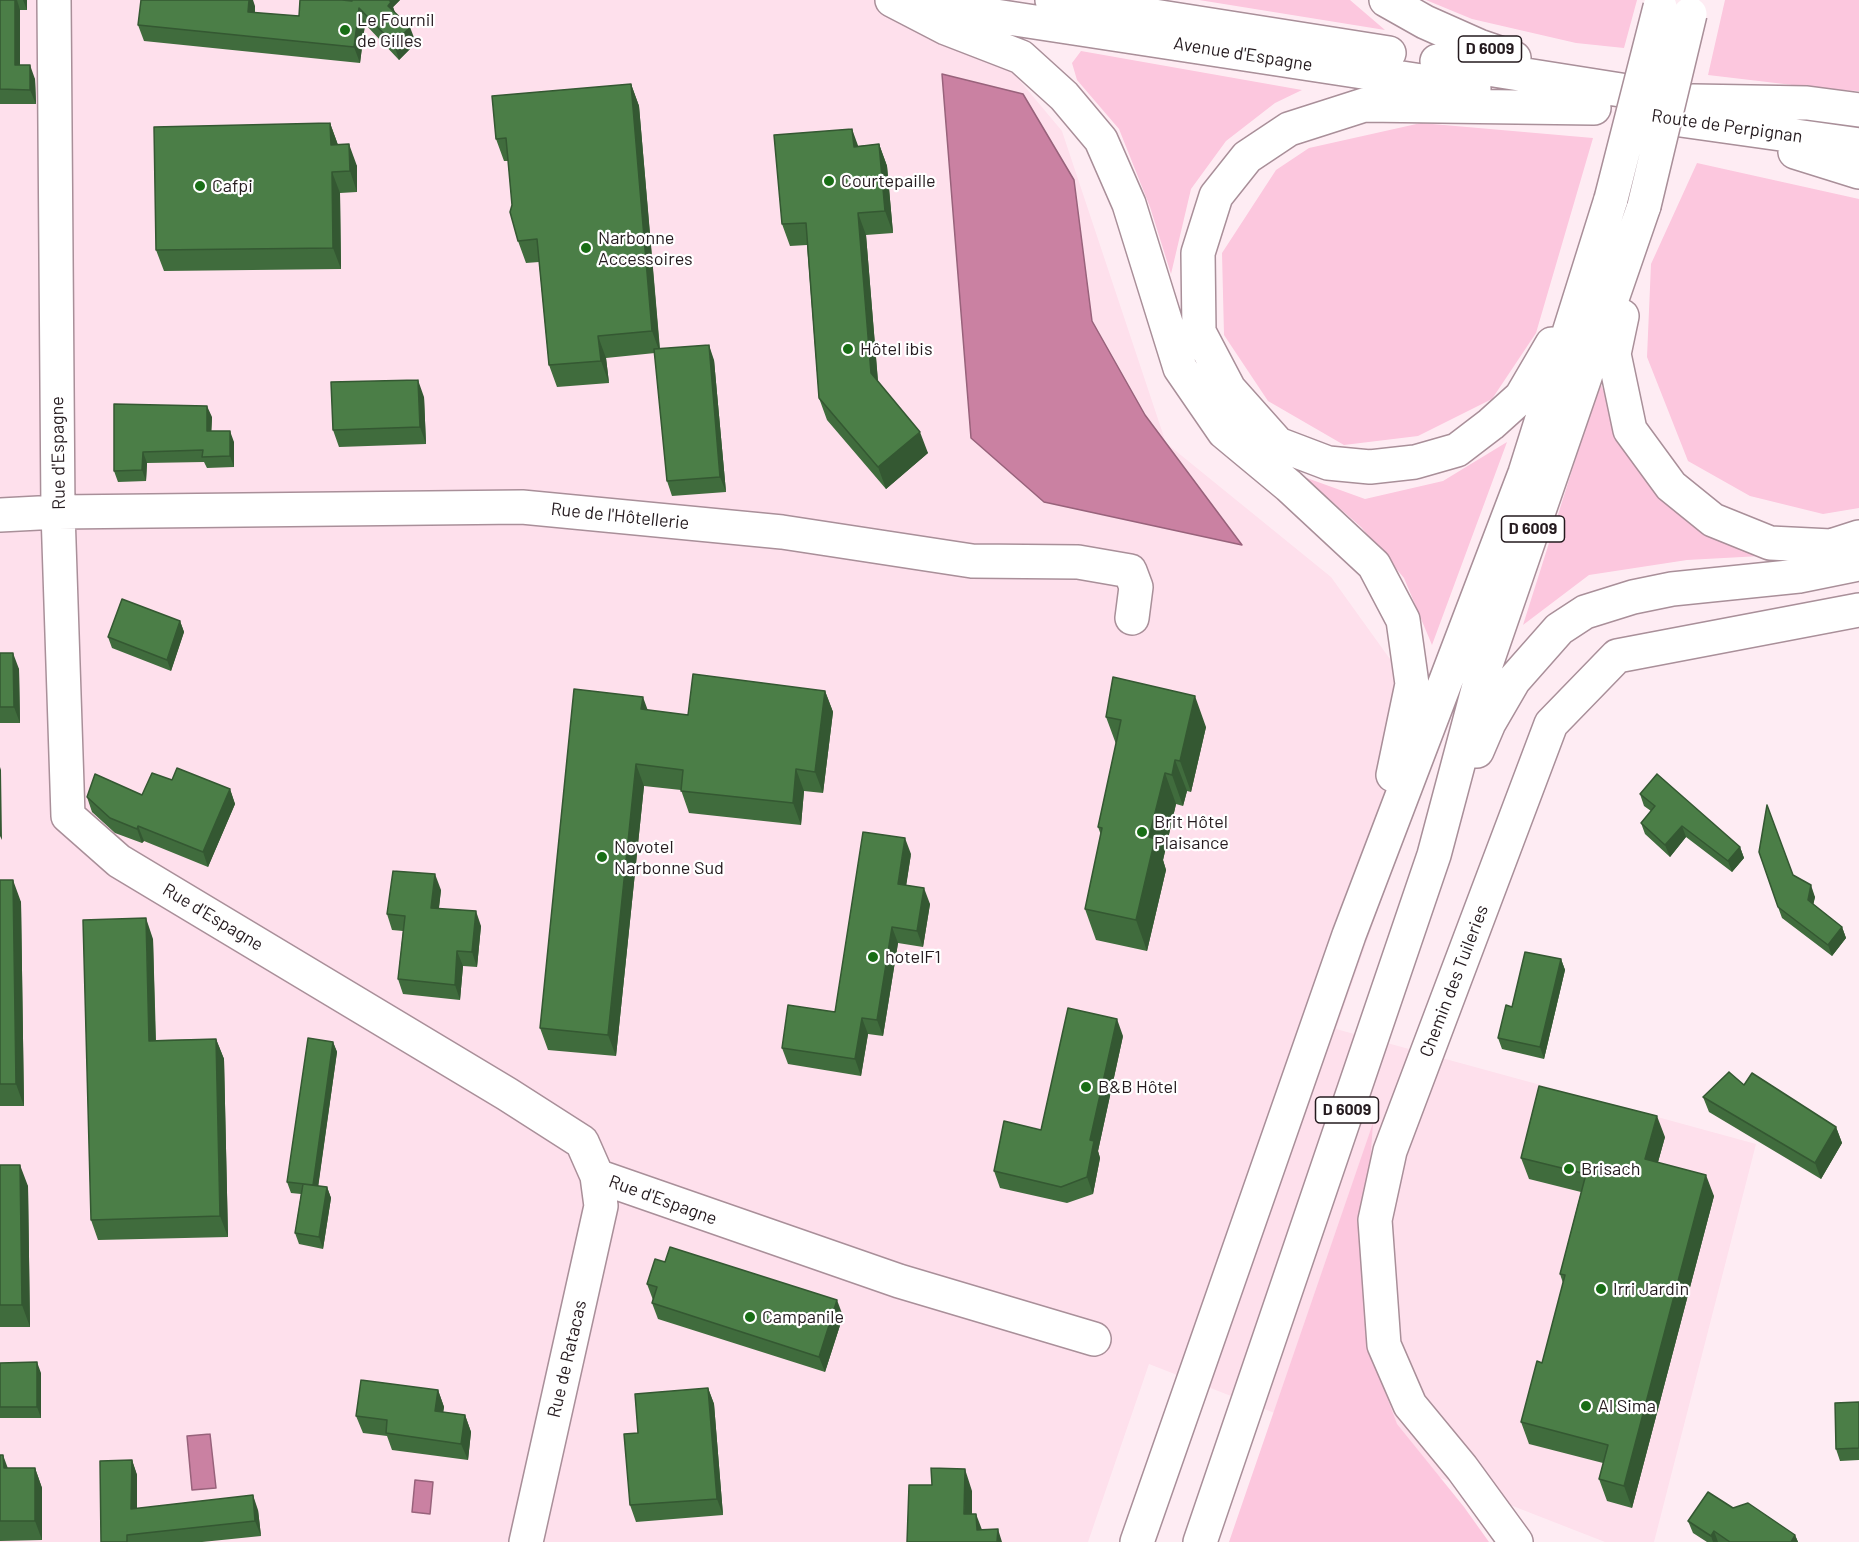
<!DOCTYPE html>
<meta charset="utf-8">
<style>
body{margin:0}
canvas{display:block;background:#feecf3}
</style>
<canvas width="1859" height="1542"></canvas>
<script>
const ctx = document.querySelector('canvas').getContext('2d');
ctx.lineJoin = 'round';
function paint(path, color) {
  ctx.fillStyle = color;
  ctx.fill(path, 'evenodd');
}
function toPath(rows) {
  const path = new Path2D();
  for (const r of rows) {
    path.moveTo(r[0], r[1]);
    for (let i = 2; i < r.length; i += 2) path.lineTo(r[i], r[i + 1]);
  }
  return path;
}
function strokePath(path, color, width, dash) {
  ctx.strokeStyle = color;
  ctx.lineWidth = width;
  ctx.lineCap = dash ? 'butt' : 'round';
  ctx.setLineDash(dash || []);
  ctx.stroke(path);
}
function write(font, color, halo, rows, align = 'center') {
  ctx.font = font + ' Barlow,sans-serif';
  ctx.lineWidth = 4.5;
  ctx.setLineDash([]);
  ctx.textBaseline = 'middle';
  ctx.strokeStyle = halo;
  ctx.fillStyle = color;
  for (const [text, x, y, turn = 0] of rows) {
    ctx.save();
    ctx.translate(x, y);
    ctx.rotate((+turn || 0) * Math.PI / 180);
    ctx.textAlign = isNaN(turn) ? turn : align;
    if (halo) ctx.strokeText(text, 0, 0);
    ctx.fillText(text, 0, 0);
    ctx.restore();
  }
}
paint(toPath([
 [0,0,1014,0,1010,69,1062,131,1166,443,1331,577,1441,730,1336,1029,1756,1144,1654,1542,1605,1542,1149,1364,1088,1542,0,1542]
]), '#fee0ec');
paint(toPath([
 [1199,0,1350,0,1385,30],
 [1426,0,1637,0,1624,48,1576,43,1472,19],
 [1725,0,1859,0,1859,91,1835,90,1708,75],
 [1081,51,1302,90,1275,103,1226,141,1191,189,1171,274,1150,207,1119,129,1077,80,1072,63],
 [1421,123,1593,138,1536,333,1492,399,1418,436,1344,445,1268,401,1224,335,1222,253,1276,170,1309,148],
 [1697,163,1859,199,1859,508,1823,514,1750,496,1688,461,1647,357,1651,264],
 [1600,382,1616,422,1779,555,1687,560,1589,575,1523,625],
 [1507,442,1432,645,1404,578,1361,527,1304,477,1365,499,1443,481],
 [1373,1123,1367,1209,1368,1346,1397,1424,1464,1507,1489,1542,1229,1542]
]), '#fcc7de');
const water = toPath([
 [942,74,1023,94,1074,180,1092,321,1145,415,1242,545,1044,502,971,438,942,74],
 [210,1434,216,1488,192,1490,187,1436,210,1434],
 [415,1480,433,1482,430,1514,412,1512,415,1480]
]);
paint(water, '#ca81a2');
strokePath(water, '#98627b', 1.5);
const minor = toPath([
 [54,0,58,512,68,816,119,861,507,1094,582,1142,597,1176,899,1281,1094,1339],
 [0,515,58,512,522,507,782,532,972,561,1078,562,1130,571,1136,587,1132,618],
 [526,1542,601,1206,597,1176],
 [1516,1542,1462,1468,1410,1405,1384,1345,1375,1220,1390,1151,1551,724,1617,656,1859,610]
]);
const major = toPath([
 [892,0,946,28,1021,57,1064,96,1101,140,1129,204,1180,368,1224,432,1289,486,1374,565,1403,620,1412,684,1393,775],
 [1052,0,1389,53],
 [1386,0,1425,22,1479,46,1514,58],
 [923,5,1474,89],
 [1437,61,1665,97],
 [1693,101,1807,103,1859,110],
 [1638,114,1859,145],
 [1795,152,1859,172],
 [1622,316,1614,354,1630,430,1671,486,1713,520,1770,543,1831,546,1859,537],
 [1552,344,1521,397,1491,424,1457,450,1415,462,1370,467,1328,463,1278,444,1229,389,1199,332,1198,253,1216,196,1247,157,1289,129,1364,105,1594,108],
 [1477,751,1489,723,1514,680,1559,629,1585,612,1633,597,1672,589,1799,576,1859,564],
 [1137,1542,1349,935,1525,473,1611,199],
 [1200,1542,1434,855,1480,682,1644,206]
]);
strokePath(minor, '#a98f99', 36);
strokePath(major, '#a98f99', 36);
strokePath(minor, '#fff', 33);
strokePath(major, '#fff', 33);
const majorBridge = toPath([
 [1611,199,1660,7],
 [1644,206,1690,14]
]);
strokePath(majorBridge, '#a98f99', 36, []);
strokePath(majorBridge, '#fff', 33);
paint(toPath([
 [0,0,27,0,27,10,20,10,20,65,35,79,36,104,0,104],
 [300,0,400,0,393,7,395,13,416,43,399,60,365,24,360,63,144,41,138,25,255,6,255,13,299,16],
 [631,84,639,106,660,349,714,360,726,492,672,496,667,481,655,353,606,358,609,383,557,387,549,365,539,262,526,263,518,241,512,205,508,161,504,161,496,139],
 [330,123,338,145,357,166,357,192,340,193,341,269,164,271,156,250],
 [879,144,887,166,893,233,866,235,878,381,928,453,886,489,827,420,819,398,807,245,790,246,782,224,858,146],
 [424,397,426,444,339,447,333,430],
 [114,404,212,417,211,431,234,442,234,467,207,468,204,462,147,463,146,481,118,482,114,471],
 [180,621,184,632,171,671,112,648,108,637],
 [0,653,19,669,20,723,0,723],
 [825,691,833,712,823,793,804,791,801,825,689,813,681,790,644,786,616,1056,548,1050,540,1028,647,710,688,715],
 [1106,717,1206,727,1191,792,1187,791,1183,806,1176,804,1163,860,1166,870,1147,951,1096,940,1085,909,1101,835,1098,827,1116,744],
 [172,780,230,789,235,804,208,867,144,841,142,843,115,833,92,812,87,797,142,795],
 [1640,794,1740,847,1744,858,1732,872,1686,837,1670,857,1645,834,1641,823,1651,811,1644,806],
 [911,854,906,885,930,904,923,947,898,943,883,1036,868,1034,861,1076,788,1064,782,1048,835,1012],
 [1793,875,1815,897,1813,904,1842,927,1846,938,1832,956,1782,918,1778,907],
 [0,880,21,902,24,1106,0,1106],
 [441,890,439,908,481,926,477,967,463,966,460,1000,403,994,398,979,403,931,392,930,387,914],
 [153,939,156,1040,216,1039,224,1059,228,1237,98,1240,91,1220],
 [1561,959,1565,970,1544,1059,1502,1049,1498,1038],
 [1123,1036,1098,1151,1100,1158,1093,1194,1067,1203,1000,1188,994,1171,1041,1130],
 [333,1042,337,1052,318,1186,327,1187,331,1198,323,1249,299,1244,295,1233,301,1194,291,1193,287,1182],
 [1744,1085,1836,1127,1842,1143,1821,1179,1709,1112,1703,1097],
 [1665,1137,1658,1162,1714,1196,1632,1508,1607,1501,1599,1479,1603,1463,1529,1444,1521,1422,1542,1363,1563,1283,1560,1274,1581,1192,1529,1179,1521,1158],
 [0,1165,28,1186,30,1327,0,1327],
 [647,1284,843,1316,825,1372,658,1319,652,1303,653,1300],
 [0,1363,41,1373,41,1418,0,1418],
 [708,1388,714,1404,723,1515,636,1522,630,1505,638,1433],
 [438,1390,444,1407,443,1412,465,1415,471,1432,468,1460,392,1450,387,1436,363,1433,356,1416],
 [1859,1402,1859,1460,1840,1461,1836,1449],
 [0,1455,7,1468,35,1468,42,1488,42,1540,0,1541],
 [132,1460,137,1475,137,1508,258,1510,261,1536,202,1542,101,1542],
 [1733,1508,1795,1535,1798,1542,1707,1542,1693,1533,1688,1521]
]), '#406c3d');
paint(toPath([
 [15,0,17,0,20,10,20,80,15,65],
 [23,0,27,0,27,10],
 [249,0,253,0,255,6,254,28,248,12],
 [385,0,400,0,393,7,397,18,393,22],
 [359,8,365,24,360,63,354,47],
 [410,27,416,43,399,60,394,44],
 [30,65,35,79,36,104,30,90],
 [631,84,639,106,660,353,652,331],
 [330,123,338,145,331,145],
 [852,129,860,151,854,147],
 [349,144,357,166,357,192,350,171],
 [879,144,887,166,893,233,885,211],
 [332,172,340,193,341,269,333,248],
 [858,213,866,235,879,395,871,373],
 [598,336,606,358,609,383,601,361],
 [709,345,714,360,726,492,720,477],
 [418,380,424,397,426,444,420,427],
 [207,406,212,417,211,443,207,431],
 [230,431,234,442,234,467,230,456],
 [920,432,928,453,886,489,878,467],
 [143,452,147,463,146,481,142,470],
 [180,621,184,632,171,671,167,660],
 [13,653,19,669,20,723,14,707],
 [825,691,833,712,823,793,815,772],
 [1195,696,1206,727,1191,792,1180,761],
 [643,697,651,719,641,709],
 [1175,760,1187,791,1183,806,1172,775],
 [636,764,644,786,616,1056,608,1035],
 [0,767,1,770,2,840,0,836],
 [796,769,804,791,801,825,793,803],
 [1165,773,1176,804,1163,860,1166,870,1147,951,1136,920,1149,837],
 [230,789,235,804,208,867,203,852],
 [138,826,144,841,142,843,137,829],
 [1682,826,1686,837,1670,857,1665,845],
 [905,838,911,854,904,900,898,884],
 [1740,847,1744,858,1732,872,1728,861],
 [435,874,441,890,437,923,431,908],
 [13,880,21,902,24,1106,16,1084],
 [1811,885,1815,897,1812,911,1808,900],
 [924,888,930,904,923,947,917,931],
 [476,911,481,926,477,967,472,952],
 [146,918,153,939,156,1061,149,1041],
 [892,927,898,943,883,1036,877,1020],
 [1842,927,1846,938,1832,956,1828,945],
 [457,951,463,966,460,1000,455,985],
 [1561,959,1565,970,1544,1059,1540,1047],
 [862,1018,868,1034,861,1076,855,1059],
 [1117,1019,1123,1036,1098,1151,1100,1158,1093,1194,1087,1177,1090,1140],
 [216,1039,224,1059,228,1237,220,1216],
 [333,1042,337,1052,317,1195,313,1185],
 [1657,1116,1665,1137,1653,1180,1645,1159],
 [1836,1127,1842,1143,1821,1179,1815,1163],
 [20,1165,28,1186,30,1327,22,1305],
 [1706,1175,1714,1196,1632,1508,1624,1486],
 [327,1187,331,1198,323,1249,319,1237],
 [837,1300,843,1316,825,1372,819,1357],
 [37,1362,41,1373,41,1418,37,1407],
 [708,1388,714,1404,723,1515,717,1499],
 [438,1390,444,1407,441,1428,435,1411],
 [465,1415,471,1432,468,1460,461,1444],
 [3,1455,10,1474,4,1468],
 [132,1460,137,1475,137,1523,131,1509],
 [35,1468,42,1488,42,1540,35,1521],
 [965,1469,972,1491,972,1536,964,1514],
 [253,1495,258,1510,261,1536,255,1521],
 [976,1514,984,1535,977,1530],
 [998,1529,1002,1542,997,1542],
 [1714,1531,1718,1542,1713,1542,1711,1536],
 [1795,1535,1798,1542,1791,1542]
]), '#345832');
const building = toPath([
 [0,0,15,0,15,65,30,65,30,90,0,89,0,0],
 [141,0,249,0,248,12,299,16,300,0,342,0,352,1,351,0,389,0,391,2,388,6,410,27,394,44,359,8,354,47,138,25,141,0],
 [631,84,652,331,598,336,601,361,549,365,537,239,518,241,510,212,512,205,506,138,496,139,492,96,631,84],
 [330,123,331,145,349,144,350,171,332,172,333,248,156,250,154,127,330,123],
 [852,129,854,147,879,144,885,211,858,213,871,373,920,432,878,467,819,398,806,223,782,224,774,135,852,129],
 [709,345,720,477,667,481,654,349,709,345],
 [418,380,420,427,333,430,331,382,418,380],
 [114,404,207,406,207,431,230,431,230,456,202,457,203,450,143,452,142,470,114,471,114,404],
 [122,599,180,621,167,660,108,637,122,599],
 [0,653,13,653,14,707,0,707,0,653],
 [693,674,825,691,815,772,796,769,793,803,681,791,683,770,636,764,608,1035,540,1028,574,689,643,697,641,709,688,715,693,674],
 [1113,677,1195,696,1180,761,1175,760,1172,775,1165,773,1149,837,1155,839,1136,920,1085,909,1102,828,1098,827,1121,720,1106,717,1113,677],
 [177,768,230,789,203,852,138,826,137,829,110,818,87,797,95,774,142,795,152,773,172,780,177,768],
 [1657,774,1740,847,1728,861,1682,826,1665,845,1641,823,1655,806,1640,794,1657,774],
 [1767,805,1793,875,1811,885,1808,900,1842,927,1828,945,1778,907,1759,852,1767,805],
 [863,832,905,838,898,884,924,888,917,931,892,927,877,1020,862,1018,855,1059,782,1048,788,1005,835,1012,863,832],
 [393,871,435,874,431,908,476,911,472,952,457,951,455,985,398,979,405,916,387,914,393,871],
 [0,880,13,880,16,1084,0,1084,0,880],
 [146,918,149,1041,216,1039,220,1216,91,1220,83,920,146,918],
 [1525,952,1561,959,1540,1047,1498,1038,1506,1005,1512,1007,1525,952],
 [1068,1008,1117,1019,1090,1140,1094,1141,1087,1177,1061,1187,994,1171,1004,1121,1041,1130,1068,1008],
 [308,1038,333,1042,313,1185,287,1182,308,1038],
 [1729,1072,1744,1085,1752,1073,1836,1127,1815,1163,1703,1097,1729,1072],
 [1539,1086,1657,1116,1645,1159,1706,1175,1624,1486,1599,1479,1608,1445,1521,1422,1537,1361,1542,1363,1565,1275,1560,1274,1586,1174,1521,1158,1539,1086],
 [0,1165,20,1165,22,1305,0,1305,0,1165],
 [303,1184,327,1187,319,1237,295,1233,303,1184],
 [670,1247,837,1300,819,1357,652,1303,657,1287,647,1284,655,1259,665,1262,670,1247],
 [37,1362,37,1407,0,1407,0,1363,37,1362],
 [361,1380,438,1390,435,1411,465,1415,461,1444,386,1433,387,1420,356,1416,361,1380],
 [708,1388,717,1499,630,1505,624,1434,638,1433,635,1394,708,1388],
 [1859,1402,1859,1448,1836,1449,1835,1403,1859,1402],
 [0,1455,3,1455,4,1468,35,1468,35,1521,0,1521,0,1455],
 [132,1460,131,1509,253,1495,255,1521,127,1535,127,1542,101,1542,100,1461,132,1460],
 [931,1468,965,1469,964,1514,976,1514,977,1530,998,1529,997,1542,907,1542,909,1485,932,1485,931,1468],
 [1708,1492,1733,1508,1748,1503,1795,1535,1791,1542,1730,1542,1714,1531,1711,1536,1688,1521,1708,1492]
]);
paint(building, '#4b7e47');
strokePath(building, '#345832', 1.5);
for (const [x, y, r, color] of [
 [345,30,6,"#196e16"],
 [829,181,6,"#196e16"],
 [200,186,6,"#196e16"],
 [586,248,6,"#196e16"],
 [848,349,6,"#196e16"],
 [1142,832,6,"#196e16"],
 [602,857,6,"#196e16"],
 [873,957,6,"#196e16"],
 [1086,1087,6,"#196e16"],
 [1569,1169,6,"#196e16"],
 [1601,1289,6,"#196e16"],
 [750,1317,6,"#196e16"],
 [1586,1406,6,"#196e16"]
]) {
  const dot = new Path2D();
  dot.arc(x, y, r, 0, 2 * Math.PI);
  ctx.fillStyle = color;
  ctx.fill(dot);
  strokePath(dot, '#fff', 2);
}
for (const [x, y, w] of [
 [1490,49,63],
 [1533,529,63],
 [1347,1110,63]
]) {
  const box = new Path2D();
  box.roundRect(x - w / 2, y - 13, w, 26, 4.5);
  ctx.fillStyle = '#fff';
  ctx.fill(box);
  strokePath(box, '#251b1f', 1.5);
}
write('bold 16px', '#251b1f', null, [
 ["D 6009",1490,49],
 ["D 6009",1533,529],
 ["D 6009",1347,1110]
]);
write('18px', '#251b1f', '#fff', [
 ["Le Fournil",357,20],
 ["de Gilles",357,41],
 ["Courtepaille",841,181],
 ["Cafpi",212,186],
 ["Narbonne",598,238],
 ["Accessoires",598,259],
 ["Hôtel ibis",860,349],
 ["Brit Hôtel",1154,822],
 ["Plaisance",1154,843],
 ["Novotel",614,847],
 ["Narbonne Sud",614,868],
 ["hotelF1",885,957],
 ["B&B Hôtel",1098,1087],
 ["Brisach",1581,1169],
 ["Irri Jardin",1613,1289],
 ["Campanile",762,1317],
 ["Al Sima",1598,1406]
], 'left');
write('18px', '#251b1f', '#fff', [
 ["Avenue d'Espagne",1243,54,9],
 ["Route de Perpignan",1727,126,8],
 ["Rue d'Espagne",58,453,-91],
 ["Rue de l'Hôtellerie",620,516,6],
 ["Rue d'Espagne",213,917,31],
 ["Chemin des Tuileries",1454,981,-69],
 ["Rue d'Espagne",663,1200,20],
 ["Rue de Ratacas",567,1359,-77]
]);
</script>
